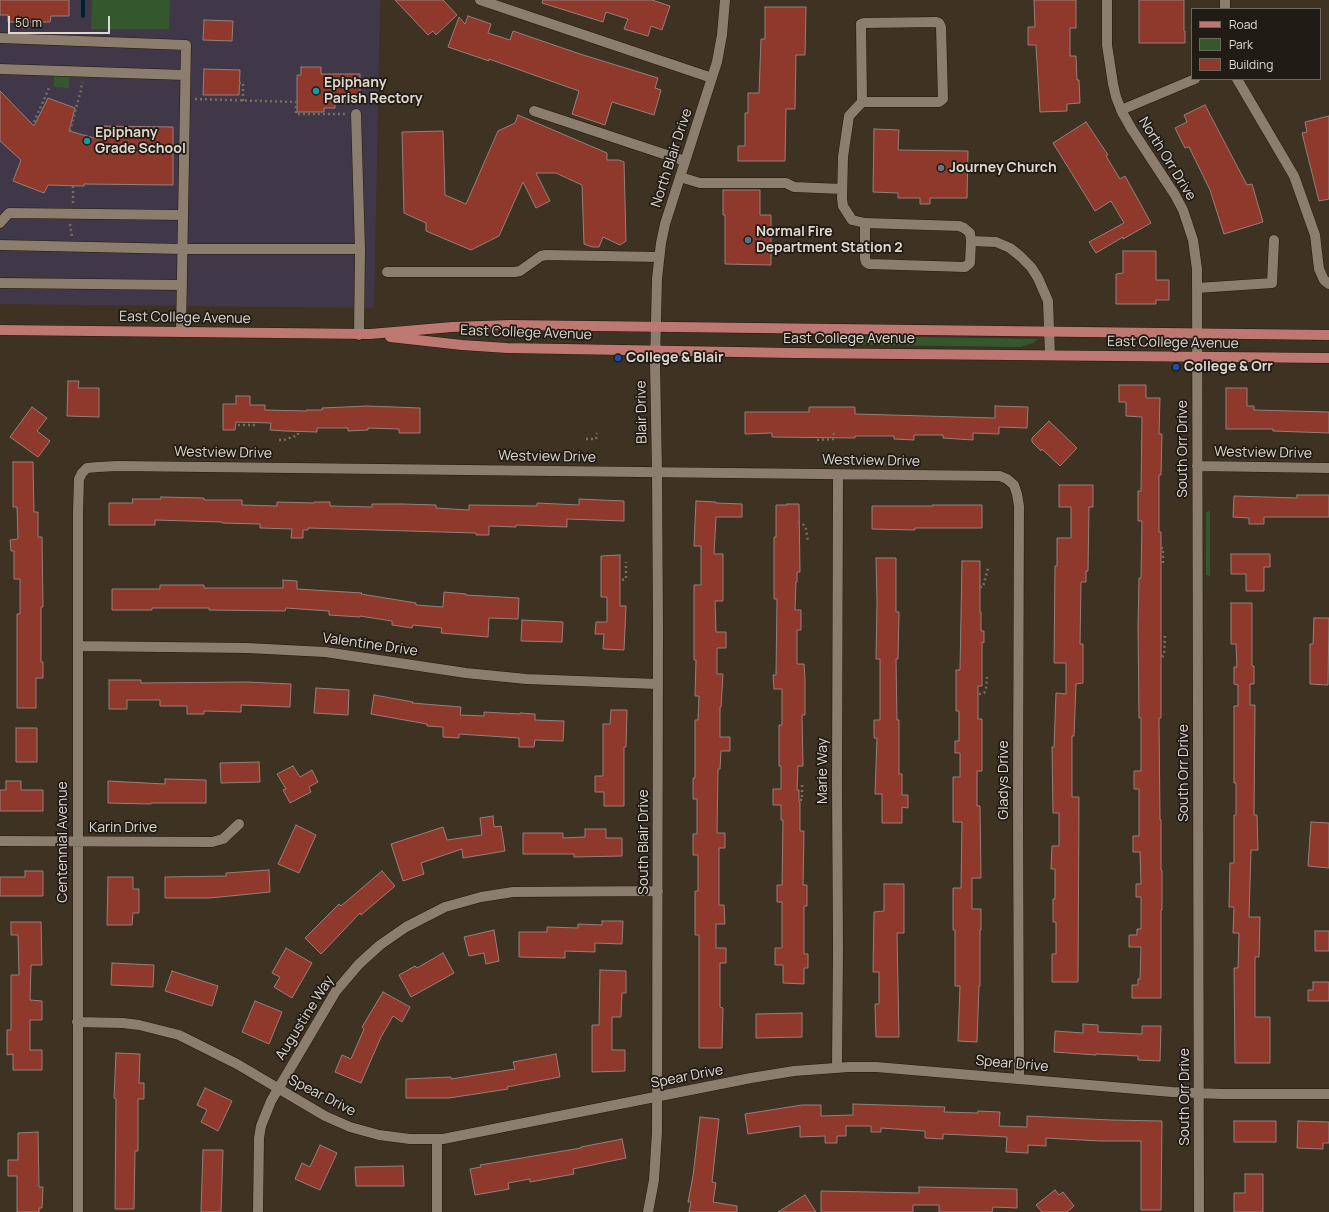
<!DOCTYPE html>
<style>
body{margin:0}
#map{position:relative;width:1329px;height:1212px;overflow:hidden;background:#3e3223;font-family:Manrope,sans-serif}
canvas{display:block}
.legend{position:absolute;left:1191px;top:8px;width:130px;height:72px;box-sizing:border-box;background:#201b14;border:1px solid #6d675f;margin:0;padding:5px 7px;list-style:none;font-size:12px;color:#e0d8cf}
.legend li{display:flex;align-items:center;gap:8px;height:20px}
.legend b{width:20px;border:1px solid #6d675f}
.scale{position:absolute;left:8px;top:16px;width:102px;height:18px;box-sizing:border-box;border:2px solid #e0d8cf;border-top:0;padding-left:5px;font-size:12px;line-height:14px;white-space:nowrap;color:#e0d8cf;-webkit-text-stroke:3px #201b14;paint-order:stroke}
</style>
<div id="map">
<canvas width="1329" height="1212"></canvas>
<ul class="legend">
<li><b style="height:5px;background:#be7872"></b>Road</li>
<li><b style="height:11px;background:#34572d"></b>Park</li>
<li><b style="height:11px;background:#8f392c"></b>Building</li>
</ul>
<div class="scale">50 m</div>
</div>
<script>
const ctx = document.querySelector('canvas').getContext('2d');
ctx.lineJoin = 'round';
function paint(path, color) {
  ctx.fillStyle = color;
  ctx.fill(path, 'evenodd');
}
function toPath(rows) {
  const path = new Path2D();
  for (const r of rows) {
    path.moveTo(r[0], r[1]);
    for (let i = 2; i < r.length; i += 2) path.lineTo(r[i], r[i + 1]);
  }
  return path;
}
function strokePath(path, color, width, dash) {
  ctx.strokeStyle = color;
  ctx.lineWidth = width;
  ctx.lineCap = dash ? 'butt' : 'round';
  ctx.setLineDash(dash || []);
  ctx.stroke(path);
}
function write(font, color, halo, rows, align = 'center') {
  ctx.font = font + ' Manrope,sans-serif';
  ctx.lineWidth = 3.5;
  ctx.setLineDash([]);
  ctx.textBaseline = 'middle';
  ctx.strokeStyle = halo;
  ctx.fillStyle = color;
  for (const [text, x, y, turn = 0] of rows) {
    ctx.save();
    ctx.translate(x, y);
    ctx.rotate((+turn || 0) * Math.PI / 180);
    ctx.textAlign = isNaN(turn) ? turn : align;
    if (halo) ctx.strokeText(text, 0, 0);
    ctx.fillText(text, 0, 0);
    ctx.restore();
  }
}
paint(toPath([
 [0,0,380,0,374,308,0,304]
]), '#403848');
paint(toPath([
 [92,0,170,0,169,29,91,29],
 [54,72,69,73,69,88,54,87],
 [852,336,1038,339,1033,343,1020,347,820,344,820,339],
 [822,461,901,463,900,466,823,465],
 [1210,511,1210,576,1206,575,1206,512]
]), '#34572d');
strokePath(toPath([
 [83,16,83,0]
]), '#002230', 4);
const building = toPath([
 [0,0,69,0,69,16,51,16,50,22,8,22,8,15,0,15,0,0],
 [395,0,443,0,457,15,436,35,433,31,428,35,395,0],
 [543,0,652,0,670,6,662,30,651,26,648,36,624,29,628,19,606,12,603,22,542,3,543,0],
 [1034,0,1076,0,1076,28,1070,28,1070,56,1076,56,1077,80,1079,80,1080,103,1067,104,1067,111,1040,112,1036,45,1028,45,1028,27,1035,27,1034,0],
 [1139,0,1184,0,1184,31,1185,31,1185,43,1139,43,1139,0],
 [765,7,806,7,805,55,796,55,795,109,786,109,785,161,738,161,738,146,745,146,745,113,748,113,748,93,759,93,761,39,765,39,765,7],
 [468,16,491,24,488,33,510,40,513,31,580,54,658,78,655,88,661,90,654,115,612,102,605,125,572,114,579,91,489,59,489,61,448,47,459,17,465,24,468,16],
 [204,20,233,21,232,41,203,40,204,20],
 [301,67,321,67,321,74,360,74,360,103,335,103,335,108,324,108,324,112,297,112,297,75,301,75,301,67],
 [204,69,240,70,239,95,203,95,204,69],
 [0,91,34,126,48,98,75,108,69,131,98,139,98,126,173,127,173,185,84,184,84,186,48,185,44,193,13,181,21,160,0,141,0,91],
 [1205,105,1247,185,1252,184,1263,222,1224,234,1210,190,1189,147,1185,148,1175,128,1187,122,1184,115,1205,105],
 [518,115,607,153,607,160,619,160,624,162,626,241,620,245,603,237,599,247,592,247,584,244,582,185,556,173,536,173,550,201,536,208,523,182,499,236,471,250,426,231,426,223,404,213,402,132,443,131,445,195,466,204,498,131,515,123,518,115],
 [1329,116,1329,199,1319,201,1302,133,1307,132,1305,122,1329,116],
 [1086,122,1108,155,1106,156,1120,179,1125,176,1151,223,1123,239,1123,237,1096,253,1089,242,1124,223,1111,201,1095,211,1053,143,1086,122],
 [874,129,899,130,898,150,968,151,967,198,930,198,930,204,920,204,920,198,898,198,898,193,873,192,874,129],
 [723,190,760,190,760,215,771,215,771,265,725,264,725,215,723,215,723,190],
 [1123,251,1156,251,1156,280,1169,280,1169,300,1156,300,1156,304,1116,304,1116,274,1123,273,1123,251],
 [68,381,79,381,78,388,99,388,99,417,67,416,68,381],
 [1119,385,1146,385,1146,398,1160,398,1159,434,1162,434,1161,475,1159,475,1159,532,1161,532,1161,718,1159,718,1160,820,1161,820,1161,870,1162,870,1162,910,1161,910,1161,998,1132,998,1132,985,1138,985,1138,979,1140,979,1141,947,1129,947,1129,935,1137,935,1137,929,1141,929,1141,897,1136,897,1136,884,1141,884,1140,852,1133,852,1133,836,1139,836,1139,789,1134,789,1134,771,1141,771,1141,718,1139,718,1138,626,1139,578,1141,578,1142,521,1138,521,1138,491,1141,491,1142,417,1126,416,1126,402,1119,402,1119,385],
 [1226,388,1247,388,1247,406,1254,406,1254,410,1329,412,1329,433,1273,431,1273,429,1226,429,1226,388],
 [236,396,250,396,250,405,265,405,265,410,306,411,306,410,322,410,322,408,367,406,420,408,420,433,399,433,399,429,368,428,368,430,348,431,348,428,317,428,317,432,285,431,270,430,271,423,236,422,235,430,223,430,223,404,236,404,236,396],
 [995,406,1028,407,1027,428,999,427,999,434,973,433,973,440,943,438,943,435,914,435,914,440,894,439,894,436,855,436,855,438,772,437,772,433,745,434,745,412,809,412,809,407,855,407,855,414,995,418,995,406],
 [32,407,47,418,37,431,50,441,38,457,10,437,32,407],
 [1049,421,1077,448,1060,466,1042,449,1041,451,1032,442,1032,438,1049,421],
 [13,462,33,462,34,512,38,512,38,537,42,537,43,607,41,607,41,662,43,662,43,678,36,678,36,708,17,708,17,614,20,614,20,579,14,579,14,551,11,551,10,540,18,539,17,507,13,507,13,462],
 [1059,485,1093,485,1093,507,1089,507,1088,571,1086,571,1086,582,1081,582,1080,644,1083,644,1083,683,1076,684,1074,736,1072,736,1072,797,1079,797,1078,982,1052,982,1052,954,1056,954,1056,922,1053,922,1053,899,1055,899,1055,869,1051,869,1052,846,1059,846,1059,813,1053,813,1052,747,1054,747,1056,693,1066,694,1066,663,1054,663,1055,566,1057,566,1057,538,1071,538,1071,507,1059,507,1059,485],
 [1297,495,1329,495,1329,517,1264,517,1264,524,1249,524,1249,518,1233,517,1234,496,1297,498,1297,495],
 [161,497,204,498,204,500,242,500,242,505,277,506,277,502,314,503,314,502,330,502,330,506,372,507,372,504,403,504,436,505,436,508,469,510,469,505,537,506,537,503,579,505,579,499,624,501,624,521,567,519,567,527,516,525,516,527,489,526,489,535,476,535,476,533,308,528,308,530,303,530,303,538,291,538,292,529,260,528,260,524,222,523,222,522,155,520,155,525,109,525,109,503,133,503,132,499,161,499,161,497],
 [696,501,716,502,716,503,742,504,742,517,716,517,714,554,723,554,723,601,715,601,716,632,726,632,726,648,717,648,717,674,723,674,721,707,720,707,720,737,730,737,730,751,721,751,720,769,718,769,717,833,725,833,725,848,719,848,719,905,724,905,725,924,716,924,716,948,726,948,726,963,720,963,720,1007,723,1008,722,1048,699,1048,699,935,695,935,695,891,698,891,698,855,693,855,693,834,697,834,697,799,693,799,693,778,695,778,695,720,698,720,699,696,695,696,696,660,694,660,694,585,701,585,701,546,694,546,696,501],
 [787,504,799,504,800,572,797,572,797,582,796,582,795,610,801,610,801,630,797,630,797,664,804,664,805,679,805,715,802,715,803,766,798,766,797,790,799,790,799,802,800,802,800,831,804,831,803,885,807,885,807,906,804,906,804,954,808,954,808,968,804,968,804,984,783,983,783,965,775,965,775,948,782,948,782,902,777,902,777,885,782,885,783,820,781,820,781,805,773,805,773,789,781,789,781,766,779,766,779,725,782,725,782,689,774,689,773,675,776,675,777,599,774,599,774,537,776,537,776,505,787,505,787,504],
 [933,505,982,505,982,528,915,528,915,530,872,529,872,506,933,506,933,505],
 [1231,554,1270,554,1270,567,1264,567,1264,591,1246,591,1246,574,1231,574,1231,554],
 [620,555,620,606,626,606,624,650,603,649,604,634,595,634,596,622,607,622,607,597,601,597,601,556,620,555],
 [876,558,896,558,896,612,899,612,898,659,896,659,897,720,899,720,899,774,902,774,902,795,908,795,908,808,902,807,902,823,882,823,882,794,875,794,877,738,874,738,874,720,880,720,880,659,876,659,877,602,876,558],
 [962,561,980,561,980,612,981,612,981,631,984,631,984,643,982,642,982,686,978,686,978,719,982,719,982,771,977,771,977,806,980,806,981,878,972,878,972,909,981,909,981,930,980,930,980,986,979,986,977,1042,958,1041,960,986,955,986,955,930,953,930,953,888,961,888,962,822,953,822,953,777,960,777,960,753,955,753,955,741,959,741,959,711,956,711,956,670,960,670,962,561],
 [283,580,297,581,297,589,362,593,361,594,416,603,416,605,443,607,444,592,466,594,466,595,519,598,518,619,489,618,488,637,441,633,442,628,413,625,412,628,392,625,392,621,360,616,360,617,329,615,329,611,286,608,285,611,209,610,209,608,152,608,152,610,112,610,112,589,160,589,160,585,204,585,204,588,283,588,283,580],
 [1231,603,1252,603,1252,666,1254,666,1254,684,1250,684,1250,705,1255,705,1254,815,1257,815,1258,850,1251,850,1249,917,1260,917,1259,957,1255,957,1255,1017,1270,1017,1270,1063,1235,1063,1234,968,1238,968,1239,933,1233,933,1234,907,1229,907,1230,863,1234,863,1234,815,1236,815,1236,783,1234,783,1234,706,1238,706,1238,685,1234,684,1234,667,1237,667,1236,644,1231,644,1231,603],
 [1314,618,1329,618,1328,685,1310,684,1310,644,1313,644,1314,618],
 [522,620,563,622,562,642,521,641,522,620],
 [109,680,141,680,141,683,247,682,291,684,290,707,241,705,241,712,204,711,204,714,187,714,187,706,160,706,160,700,127,700,127,709,109,709,109,680],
 [316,688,349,690,348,715,314,713,316,688],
 [374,695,413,702,412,703,461,707,460,715,484,716,484,712,520,714,520,713,535,714,535,720,564,721,563,741,535,740,534,747,519,747,519,738,459,734,459,738,443,737,443,727,427,726,427,724,371,714,374,695],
 [611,710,627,710,626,747,624,747,624,806,604,806,604,792,595,792,595,776,603,776,603,724,610,724,611,710],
 [16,728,37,728,37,762,16,762,16,728],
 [259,762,260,782,221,783,220,763,259,762],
 [293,766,300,777,312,770,318,782,309,787,311,792,290,803,283,790,286,789,277,774,293,766],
 [165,779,206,780,206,803,151,803,151,804,108,803,108,781,165,784,165,779],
 [6,781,21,781,21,790,43,790,43,811,0,811,0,790,6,790,6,781],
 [493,816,494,827,501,826,505,851,463,858,462,849,421,863,424,874,403,881,391,844,443,827,447,840,482,835,480,818,493,816],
 [1311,822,1329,823,1329,868,1308,866,1311,822],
 [296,825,316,835,299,873,278,864,296,825],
 [585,829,606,829,606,838,622,838,622,856,574,857,574,854,523,854,523,833,563,833,563,838,585,837,585,829],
 [269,870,270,892,210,898,165,898,165,877,226,876,226,873,269,870],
 [25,871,43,871,43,896,0,896,0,877,25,877,25,871],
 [382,871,395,886,361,915,360,913,321,954,305,938,339,904,341,906,382,871],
 [108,877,133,877,133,889,139,889,139,913,133,913,132,925,107,925,108,877],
 [884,884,904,884,904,933,897,933,899,1037,876,1037,875,1004,879,1004,879,972,873,972,874,912,884,911,884,884],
 [602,921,623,921,622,944,595,943,595,952,565,951,565,958,519,957,519,932,547,932,547,927,578,928,578,924,602,925,602,921],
 [11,922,41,922,42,965,31,965,30,1000,42,1001,42,1020,30,1020,30,1050,42,1050,42,1070,13,1070,13,1054,7,1055,7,1030,11,1030,11,975,19,975,18,935,11,935,11,922],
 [494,930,499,961,486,964,484,953,469,956,464,937,494,930],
 [1315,931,1329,931,1329,951,1315,951,1315,931],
 [286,948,312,963,292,998,274,987,280,977,272,973,286,948],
 [443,953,454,973,411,997,399,975,415,966,417,968,443,953],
 [112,963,154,965,153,987,111,985,112,963],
 [600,970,626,971,626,993,622,993,621,1017,612,1017,612,1050,625,1050,625,1071,592,1072,592,1025,599,1025,600,970],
 [172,971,218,986,212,1006,165,991,172,971],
 [1313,982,1329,982,1329,1001,1308,1001,1308,990,1313,990,1313,982],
 [383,992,410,1007,402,1022,393,1016,381,1037,361,1083,335,1072,342,1055,351,1059,364,1029,362,1027,383,992],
 [255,1001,282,1012,269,1044,242,1032,255,1001],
 [802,1013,802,1037,756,1038,756,1014,802,1013],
 [1083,1024,1098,1025,1098,1032,1142,1034,1142,1026,1161,1026,1160,1061,1138,1060,1138,1056,1096,1054,1096,1055,1054,1052,1055,1031,1083,1033,1083,1024],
 [116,1053,140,1054,139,1083,144,1083,144,1099,138,1099,138,1151,135,1151,134,1209,115,1209,116,1099,114,1098,116,1053],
 [556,1054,560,1077,507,1087,508,1089,449,1098,406,1098,406,1079,451,1077,451,1079,515,1069,513,1062,556,1054],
 [205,1088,232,1101,218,1131,201,1122,207,1110,197,1105,205,1088],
 [853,1104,945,1107,944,1112,978,1113,978,1111,1000,1112,999,1126,1027,1127,1027,1116,1111,1120,1162,1121,1161,1210,1141,1210,1141,1141,1100,1141,1046,1138,1046,1146,1028,1145,1028,1153,1006,1152,1007,1137,943,1134,943,1139,925,1138,925,1131,881,1128,881,1132,871,1132,871,1126,846,1126,846,1136,837,1136,837,1143,825,1143,825,1136,800,1137,800,1126,748,1134,745,1114,802,1105,821,1105,821,1116,853,1115,853,1104],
 [700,1117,719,1119,712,1182,716,1183,713,1202,737,1206,737,1212,689,1212,691,1202,688,1202,693,1176,700,1117],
 [1234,1121,1276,1121,1276,1142,1234,1142,1234,1121],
 [1298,1121,1329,1122,1329,1143,1323,1143,1323,1149,1297,1148,1298,1121],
 [38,1132,39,1187,43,1187,42,1208,39,1208,39,1212,17,1212,17,1176,8,1176,8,1160,18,1160,18,1133,38,1132],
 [622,1139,626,1158,573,1169,574,1174,530,1182,530,1179,508,1183,509,1189,475,1195,470,1169,481,1167,480,1165,581,1148,581,1147,622,1139],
 [320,1145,337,1153,320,1190,295,1179,302,1163,310,1167,320,1145],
 [203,1150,223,1150,221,1212,201,1212,203,1150],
 [403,1166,404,1186,356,1186,355,1167,403,1166],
 [1245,1174,1263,1174,1263,1212,1234,1212,1234,1193,1245,1193,1245,1174],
 [919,1187,1017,1189,1017,1208,993,1207,992,1212,939,1212,939,1205,913,1205,913,1212,821,1212,821,1191,919,1193,919,1187],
 [1055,1190,1059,1195,1063,1192,1074,1206,1067,1212,1042,1212,1036,1205,1055,1190],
 [805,1195,816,1212,778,1212,805,1195]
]);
paint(building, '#8f392c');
strokePath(building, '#967f7a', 1);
const minor = toPath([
 [480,0,712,78],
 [1107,0,1107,45,1113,84,1116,97,1122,112,1131,128,1175,195,1183,210,1193,240,1197,269,1199,1212],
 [1225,9,1225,0],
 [0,38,186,45,181,332],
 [0,69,185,75],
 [1237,79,1294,176,1315,235,1319,269,1324,280,1329,284],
 [862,102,861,24,864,23,936,22,939,23,941,27,943,99,939,102,862,102,849,116,843,157,842,199,843,206,852,220,865,223,865,259,866,262,869,264,965,267,970,263,971,241,996,242,1010,248,1020,256,1031,267,1038,278,1048,301,1050,355],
 [1121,110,1195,79],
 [534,111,685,161],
 [356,114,360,249,359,335],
 [680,177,700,183,786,183,794,187,842,189],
 [0,223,9,213,183,215],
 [865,223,959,226,964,228,970,233,971,241],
 [0,245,182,249,360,249],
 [387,272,515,272,520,271,541,256,546,255,659,257],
 [0,283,182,285],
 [1197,288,1272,283,1274,240],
 [1197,466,1329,468],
 [78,646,247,648,325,652,466,673,526,679,657,684],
 [0,841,212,842,223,839,239,824],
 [77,1022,123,1023,139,1025,179,1035,237,1064,325,1116,350,1127,379,1135,410,1139,443,1139,751,1078,794,1071,849,1067,876,1067,1172,1092,1221,1094,1329,1094],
 [837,1067,838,950,837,783,838,475],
 [437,1139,437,1212],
 [78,1212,78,512,79,479,82,473,87,468,98,467,118,466,640,472,1000,476,1007,479,1014,485,1017,494,1019,506,1018,797,1019,1079],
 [258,1212,259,1138,261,1126,271,1101,336,991,359,964,380,945,406,927,445,907,481,897,513,892,658,891],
 [648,1212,654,1180,657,1132,658,626,657,472,655,362,657,279,661,243,665,224,717,62,722,35,725,0]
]);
const major = toPath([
 [0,330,370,334,452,327,510,325,1329,335],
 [390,337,462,345,507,348,793,353,1329,358]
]);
strokePath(minor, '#24190c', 11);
strokePath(major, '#24190c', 11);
strokePath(toPath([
 [33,22,34,27],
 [239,83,243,83,243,101],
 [195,99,296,102,296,114,346,114],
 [34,122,49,88],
 [70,131,81,90,82,82],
 [73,203,73,185],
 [70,224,72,237],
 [238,425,258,425],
 [586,439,596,439,597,433],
 [279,440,284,440,298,435,298,433],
 [817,440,833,439,834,431],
 [798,522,804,525,806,529,808,542],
 [1161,548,1163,548,1163,565],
 [622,580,626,579,626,562],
 [980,587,983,587,988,568],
 [1162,657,1164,655,1165,634],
 [979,694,984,693,986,689,987,677],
 [800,800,802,800,802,782]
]), '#776d60', 2.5, [2, 3]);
strokePath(minor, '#8c7e6e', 10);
strokePath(major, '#be7872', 10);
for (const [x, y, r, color] of [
 [316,91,4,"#0f9aa8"],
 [87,141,4,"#0f9aa8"],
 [941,168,4,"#6b7280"],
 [748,240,4,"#5c6f8a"],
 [618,358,4,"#1a4fb4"],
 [1176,367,4,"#1a4fb4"]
]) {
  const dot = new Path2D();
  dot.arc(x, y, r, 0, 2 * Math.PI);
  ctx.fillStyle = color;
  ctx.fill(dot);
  strokePath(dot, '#201b14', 1.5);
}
write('bold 14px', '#e0d8cf', '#201b14', [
 ["Epiphany",324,83],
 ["Parish Rectory",324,99],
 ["Epiphany",95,133],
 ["Grade School",95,149],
 ["Journey Church",949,168],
 ["Normal Fire",756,232],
 ["Department Station 2",756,248],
 ["College & Blair",626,358],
 ["College & Orr",1184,367]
], 'left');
write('14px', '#e0d8cf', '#201b14', [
 ["North Blair Drive",672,158,-72],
 ["North Orr Drive",1167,159,58],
 ["East College Avenue",185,318,1],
 ["East College Avenue",526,333,2],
 ["East College Avenue",849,339],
 ["East College Avenue",1173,343,1],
 ["Blair Drive",642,412,-91],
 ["South Orr Drive",1183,449,-90],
 ["Westview Drive",223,453,1],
 ["Westview Drive",1263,453,1],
 ["Westview Drive",547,457,1],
 ["Westview Drive",871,461,1],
 ["Valentine Drive",370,645,8],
 ["Marie Way",823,771,-90],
 ["South Orr Drive",1184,773,-90],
 ["Gladys Drive",1004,780,-90],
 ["Karin Drive",123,828],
 ["Centennial Avenue",63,842,-90],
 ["South Blair Drive",644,842,-90],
 ["Augustine Way",305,1018,-58],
 ["Spear Drive",1012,1064,5],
 ["Spear Drive",687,1077,-11],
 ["Spear Drive",322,1096,27],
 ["South Orr Drive",1185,1097,-90]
]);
</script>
